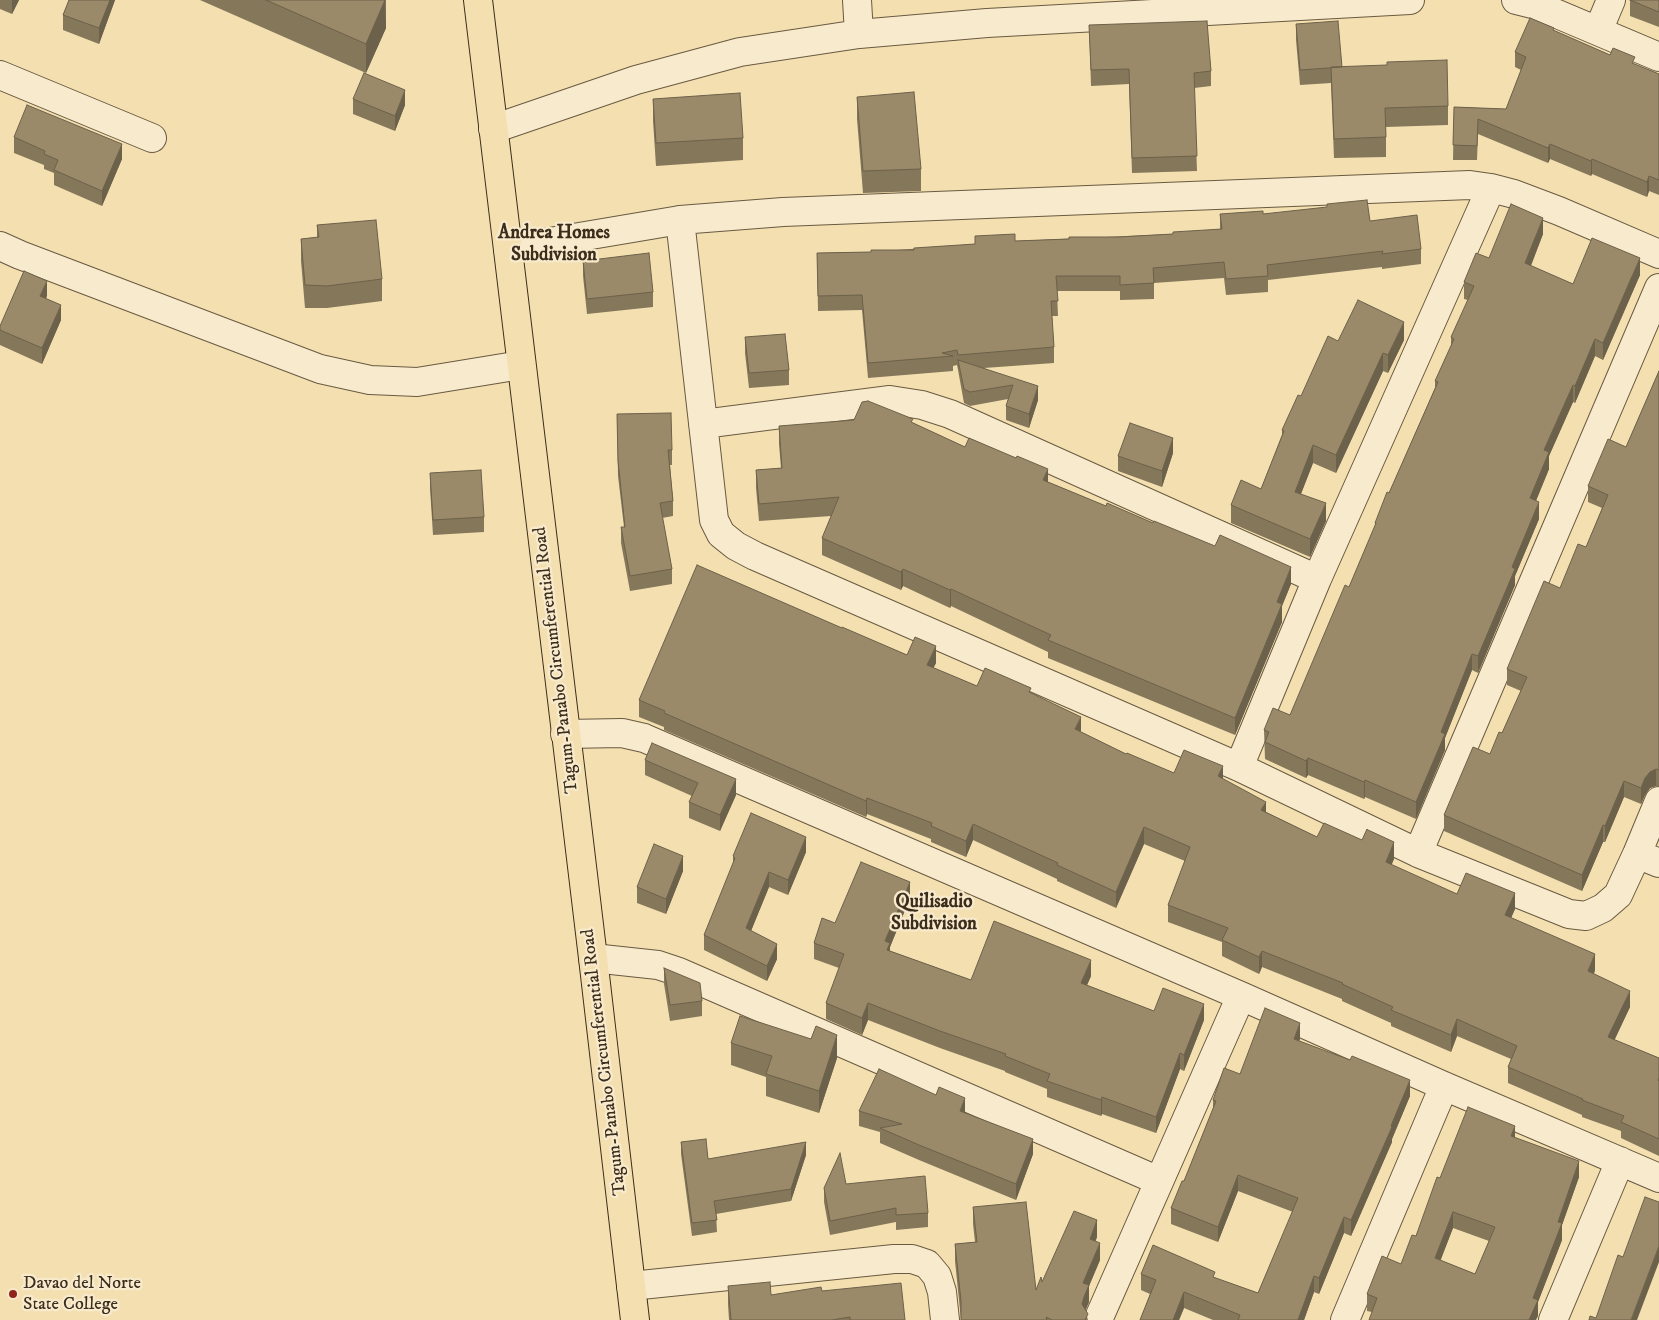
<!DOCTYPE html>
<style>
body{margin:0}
canvas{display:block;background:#f4dfb0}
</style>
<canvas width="1659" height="1320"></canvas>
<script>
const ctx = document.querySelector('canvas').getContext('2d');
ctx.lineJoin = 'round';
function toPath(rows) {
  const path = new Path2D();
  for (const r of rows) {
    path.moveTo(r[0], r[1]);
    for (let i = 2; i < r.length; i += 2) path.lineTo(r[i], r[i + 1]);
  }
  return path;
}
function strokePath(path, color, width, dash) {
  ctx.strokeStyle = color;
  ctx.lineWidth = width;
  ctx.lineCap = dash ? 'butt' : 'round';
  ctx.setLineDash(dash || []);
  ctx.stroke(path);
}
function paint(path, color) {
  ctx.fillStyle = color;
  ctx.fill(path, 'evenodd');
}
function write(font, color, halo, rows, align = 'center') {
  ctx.font = font + ' "IM FELL DW Pica",serif';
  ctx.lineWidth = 4.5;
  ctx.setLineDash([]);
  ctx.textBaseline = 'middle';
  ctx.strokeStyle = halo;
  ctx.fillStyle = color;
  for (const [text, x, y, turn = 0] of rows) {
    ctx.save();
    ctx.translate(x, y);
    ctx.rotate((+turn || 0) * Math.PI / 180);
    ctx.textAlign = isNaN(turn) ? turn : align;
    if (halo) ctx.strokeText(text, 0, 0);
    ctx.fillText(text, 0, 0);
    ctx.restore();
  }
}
const street = toPath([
 [857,0,859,34],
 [1516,0,1536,5,1659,57],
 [1598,31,1611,0],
 [0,75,152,138],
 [493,129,636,80,740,52,859,34,987,23,1410,0],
 [680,220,714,520,721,534,736,546,755,556,1239,767,1418,853,1569,914,1586,916,1603,908,1618,895,1637,854,1659,801],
 [0,246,20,255,320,369,370,380,417,382,521,365],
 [508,249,680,220,783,212,1470,185,1491,188,1514,194,1559,211,1659,254],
 [703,424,890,400,922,405,950,414,1317,579],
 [565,734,622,733,644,738,1241,996,1444,1086,1659,1178],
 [1239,767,1317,579,1491,188],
 [1418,853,1659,288],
 [1637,854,1659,863],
 [593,958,658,965,679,972,1159,1181],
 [631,1286,894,1259,912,1259,927,1264,937,1276,942,1292,945,1320],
 [1098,1320,1241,996],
 [1345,1320,1444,1086],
 [1553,1320,1620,1161]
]);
const primary = toPath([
 [478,0,593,958,635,1320]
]);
strokePath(street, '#695a41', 30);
strokePath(primary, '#3b2d1c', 30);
strokePath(street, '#f8eacc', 28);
strokePath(primary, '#f4dfb0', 28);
paint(toPath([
 [0,0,19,0,12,14,0,9],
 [69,0,115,0,99,44,63,30,63,15],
 [200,0,386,0,386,28,366,73],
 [1630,0,1659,0,1659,27,1630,16],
 [1296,24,1342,67,1448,106,1448,125,1386,127,1386,157,1334,158,1331,83,1300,85,1296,40],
 [1089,25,1211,71,1211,86,1194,88,1197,171,1132,173,1129,84,1091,86],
 [1554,31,1610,55,1659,74,1659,195,1649,191,1647,197,1592,174,1591,176,1550,159,1548,163,1478,134,1477,160,1453,160,1454,107,1506,109,1521,70,1515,67,1515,52],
 [857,97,921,169,921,191,863,193,857,119],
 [353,99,405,105,395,131,353,114],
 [653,99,743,138,743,160,656,166,653,121],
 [14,137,122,159,102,206,54,185,54,173,44,169,44,165,14,153],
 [1220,214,1263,214,1370,221,1421,249,1421,264,1382,269,1382,267,1268,280,1268,292,1226,295,1224,278,1154,283,1154,299,1120,300,1120,291,1057,291,1058,316,1052,316,1054,347,1054,363,984,368,1038,400,1029,428,1006,420,1006,406,1008,399,970,406,964,403,958,370,957,365,953,366,953,371,868,378,862,310,818,311,817,253,871,252,1015,241,1173,234,1220,229],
 [317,225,382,279,382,301,327,308,305,308,301,261,301,239,317,237],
 [1543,234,1531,266,1573,284,1640,275,1603,360,1595,356,1575,403,1573,402,1549,456,1549,469,1536,501,1539,519,1515,576,1515,585,1478,673,1472,670,1445,738,1445,750,1416,819,1365,797,1364,799,1308,775,1306,778,1265,759,1264,730,1290,715,1349,587,1375,526,1375,523,1389,493,1435,388,1435,381,1451,346,1451,337,1468,300,1464,299,1464,282,1489,258],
 [583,261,653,292,653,307,587,314,583,276],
 [47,296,46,298,61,320,42,364,0,345,0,326],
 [745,337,789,370,789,385,749,388,745,353],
 [1404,340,1388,373,1383,371,1336,473,1313,463,1301,494,1326,521,1310,557,1231,523,1231,505,1261,489,1282,435,1282,430,1301,396],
 [1659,371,1659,786,1656,786,1650,788,1645,795,1641,804,1624,797,1605,842,1603,842,1582,891,1444,831,1444,815,1490,754,1502,733,1521,691,1507,685,1507,669,1560,588,1586,547,1602,508,1588,502,1588,486,1626,447],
 [617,414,672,450,672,465,670,465,673,501,673,516,662,518,672,569,672,584,630,591,621,543,621,527,624,527,618,476],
 [913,423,965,447,1291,584,1282,606,1282,622,1235,735,1048,658,1048,652,951,606,950,608,903,586,901,590,822,555,822,538,831,516,759,521,756,488,756,470,781,468,779,444,779,426],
 [1173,453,1162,487,1118,471,1118,456],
 [430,473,484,517,484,532,433,535,430,488],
 [842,628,907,655,936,663,933,668,977,686,1031,693,1081,732,1126,754,1174,773,1223,779,1266,812,1317,837,1394,859,1391,865,1457,894,1515,909,1511,918,1595,970,1594,974,1630,1007,1614,1040,1659,1058,1659,1156,1621,1138,1621,1131,1582,1117,1582,1115,1508,1083,1508,1067,1511,1059,1457,1036,1451,1052,1391,1026,1391,1023,1342,1001,1342,999,1262,967,1259,974,1222,956,1222,942,1168,922,1168,905,1185,861,1144,844,1116,908,1057,881,1057,879,973,840,966,857,931,842,931,839,867,814,866,817,664,730,664,727,639,717,639,700],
 [645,760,736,795,720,831,689,818,689,802,692,796,645,775],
 [806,852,788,895,769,887,751,931,777,959,767,981,704,950,704,935,733,864,733,856],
 [683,871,666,914,637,903,637,887],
 [910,898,890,947,890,951,971,980,1091,976,1087,985,1154,1011,1204,1020,1184,1071,1180,1069,1156,1133,1102,1114,1101,1116,1047,1097,1047,1089,1005,1072,1005,1071,940,1048,868,1020,862,1035,826,1019,826,1003,839,968,814,959,814,943,835,923],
 [664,968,702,1001,702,1016,670,1021,664,984],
 [1300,1039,1299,1041,1410,1096,1392,1139,1392,1142,1351,1236,1344,1233,1319,1294,1314,1292,1304,1320,1213,1320,1184,1308,1179,1320,1140,1320,1150,1294,1141,1290,1141,1274,1215,1278,1258,1293,1293,1212,1238,1191,1218,1242,1171,1224,1171,1208,1184,1181,1213,1109,1213,1100,1240,1074],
 [731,1043,837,1058,819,1113,766,1096,766,1077,731,1065],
 [859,1111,965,1113,1033,1154,1016,1200,919,1160,880,1143,880,1132,859,1126],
 [1515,1138,1579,1177,1562,1225,1562,1240,1538,1302,1538,1316,1372,1312,1367,1311,1367,1294,1401,1264,1416,1236,1440,1178],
 [1453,1228,1489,1241,1475,1274,1440,1260],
 [681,1142,708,1159,806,1155,791,1201,716,1214,717,1232,692,1236,681,1154],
 [846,1184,928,1213,928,1227,896,1230,896,1222,830,1235,824,1202,824,1188],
 [973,1207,1036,1290,1042,1282,1097,1237,1095,1242,1100,1260,1089,1286,1089,1302,1085,1310,1088,1320,961,1320,955,1261,955,1244,975,1242,973,1224],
 [728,1286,771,1295,822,1291,905,1320,729,1320,728,1304]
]), '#85775a');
paint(toPath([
 [12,0,19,0,12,14],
 [110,0,115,0,99,44,99,28],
 [385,0,386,28,366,73,366,44],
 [405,90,405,105,395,131,395,116],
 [122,144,122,159,102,206,102,191],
 [1550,144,1550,159,1548,163,1548,148],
 [1592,159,1592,174,1591,176,1591,161],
 [1649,176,1649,191,1647,197,1647,182],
 [1543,218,1543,234,1525,280,1525,263],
 [1640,258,1640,275,1603,360,1603,343],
 [47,281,47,296,40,311,40,296],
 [61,305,61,320,42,364,42,348],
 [1404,322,1404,340,1388,373,1388,355],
 [1595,339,1595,356,1575,403,1575,386],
 [1383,353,1383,371,1336,473,1336,455],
 [1573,385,1573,402,1549,456,1549,469,1530,515,1530,498,1544,450],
 [1038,386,1038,400,1029,428,1029,414],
 [1173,438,1173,453,1162,487,1162,471],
 [1313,445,1313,463,1295,509,1295,492],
 [1048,469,1048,486,1043,480],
 [1539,502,1539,519,1515,576,1515,585,1478,673,1478,656,1512,567],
 [1326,503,1326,521,1310,557,1310,539],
 [1291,567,1291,584,1282,606,1282,622,1235,735,1235,718,1277,602],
 [903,569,903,586,901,590,901,572],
 [951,589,951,606,950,608,950,590],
 [936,646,936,663,927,681,927,665],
 [1472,654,1472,670,1445,738,1445,750,1416,819,1416,802,1441,732],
 [1081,717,1081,733,1075,729],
 [1308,758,1308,775,1306,778,1306,761],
 [1223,766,1223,783,1218,776],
 [1656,769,1656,786,1650,788,1645,795,1641,804,1641,788,1645,778,1650,772],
 [736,779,736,795,720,831,720,815],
 [1365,780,1365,797,1364,799,1364,782],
 [1624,781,1624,797,1605,842,1605,826],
 [867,798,867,814,866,817,866,801],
 [1266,802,1266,818,1261,810],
 [973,824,973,840,966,857,966,841],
 [1603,825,1603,842,1582,891,1582,875],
 [1144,827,1144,844,1116,908,1116,892],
 [806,837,806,852,788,895,788,880],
 [1394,842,1394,859,1386,879,1386,862],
 [683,856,683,871,666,914,666,899],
 [769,872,769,887,746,943,746,928],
 [910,882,910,898,890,947,890,959,885,941],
 [1515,893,1515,909,1505,932,1505,915],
 [777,944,777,959,767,981,767,966],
 [1262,951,1262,967,1259,974,1259,957],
 [1595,954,1595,970,1588,988,1588,971],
 [1091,960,1091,976,1081,999,1081,983],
 [1630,991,1630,1007,1608,1054,1608,1037],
 [868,1003,868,1020,862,1035,862,1018],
 [1204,1004,1204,1020,1184,1071,1184,1055],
 [1457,1019,1457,1036,1451,1052,1451,1035],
 [1300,1023,1300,1039,1294,1055,1294,1039],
 [837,1035,837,1058,819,1113,819,1091],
 [1180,1053,1180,1069,1156,1133,1156,1117],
 [1410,1080,1410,1096,1392,1139,1392,1142,1351,1236,1351,1220],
 [1102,1097,1102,1114,1101,1116,1101,1100],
 [965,1098,965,1114,960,1111],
 [1515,1126,1515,1142,1511,1136],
 [1033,1139,1033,1154,1016,1200,1016,1184],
 [806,1142,806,1155,791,1201,791,1189],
 [1579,1161,1579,1177,1562,1225,1562,1240,1538,1302,1538,1316,1536,1320,1529,1320,1533,1298,1558,1222],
 [1238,1175,1238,1191,1218,1242,1218,1227],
 [1453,1212,1453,1228,1435,1275,1435,1258],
 [1344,1217,1344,1233,1319,1294,1319,1278],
 [1097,1220,1097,1237,1090,1256,1090,1239],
 [1100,1243,1100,1260,1089,1286,1089,1302,1084,1314,1082,1320,1083,1283],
 [1659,1246,1659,1262,1637,1320,1631,1320],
 [1314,1276,1314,1292,1304,1320,1298,1320],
 [1184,1292,1184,1308,1179,1320,1173,1320]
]), '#6c614a');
const building = toPath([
 [69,0,110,0,99,28,63,15,69,0],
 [266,0,385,0,366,44,266,0],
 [1630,0,1659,0,1659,12,1630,0],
 [1530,18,1554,28,1553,30,1610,55,1613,48,1635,57,1632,63,1659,74,1659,180,1649,176,1647,182,1592,159,1591,161,1550,144,1548,148,1478,119,1477,146,1453,145,1454,107,1506,109,1526,57,1515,52,1530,18],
 [1207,21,1211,71,1194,73,1197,156,1132,158,1129,69,1091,70,1089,25,1207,21],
 [1338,21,1342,67,1300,70,1296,24,1338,21],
 [1447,60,1448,106,1385,108,1386,137,1334,139,1331,67,1387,65,1387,62,1447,60],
 [364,73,405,90,395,116,353,99,364,73],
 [914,92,921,169,863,171,857,97,914,92],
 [740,93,743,138,656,143,653,99,740,93],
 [27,105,122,144,102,191,54,170,58,160,44,154,45,151,14,137,27,105],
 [1367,200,1370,221,1417,215,1421,249,1382,254,1383,251,1267,265,1268,276,1226,279,1224,262,1153,268,1154,283,1120,285,1120,276,1056,276,1058,301,1051,301,1054,347,958,355,957,350,942,353,953,356,868,363,862,295,818,296,817,253,871,252,871,250,914,250,914,248,975,244,975,236,1015,234,1015,241,1069,239,1069,237,1118,237,1173,234,1173,232,1222,229,1220,214,1263,211,1263,214,1327,207,1327,204,1367,200],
 [1511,204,1543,218,1525,263,1573,284,1592,238,1640,258,1603,343,1595,339,1575,386,1573,385,1544,450,1549,452,1530,498,1539,502,1512,567,1515,569,1478,656,1472,654,1441,732,1445,734,1416,802,1365,780,1364,782,1308,758,1306,761,1265,742,1269,732,1264,730,1273,708,1290,715,1345,585,1349,587,1376,523,1375,523,1387,492,1389,493,1438,382,1435,381,1454,339,1451,337,1474,286,1464,282,1476,253,1489,258,1511,204],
 [376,220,382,279,327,286,305,285,301,239,319,237,317,225,376,220],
 [649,253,653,292,587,299,583,261,649,253],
 [24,271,47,281,40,296,61,305,42,348,0,330,0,326,24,271],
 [1358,300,1404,322,1388,355,1383,353,1336,455,1313,445,1295,492,1326,503,1310,539,1231,505,1241,480,1261,489,1284,431,1282,430,1298,395,1301,396,1328,336,1338,341,1358,300],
 [785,334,789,370,749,373,745,337,785,334],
 [958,360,1038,386,1029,414,1006,406,1013,385,970,392,964,389,958,360],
 [1659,371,1659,770,1656,769,1650,772,1645,778,1641,788,1624,781,1605,826,1603,825,1582,875,1444,815,1473,747,1490,754,1499,732,1502,733,1527,677,1507,669,1544,581,1560,588,1578,544,1586,547,1608,495,1588,486,1608,439,1626,447,1659,371],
 [868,401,913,419,911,422,965,447,969,438,1016,458,1017,456,1048,469,1043,480,1106,506,1107,503,1153,523,1154,521,1215,546,1220,535,1291,567,1277,602,1282,604,1235,718,1048,640,1051,635,951,589,950,590,903,569,901,572,822,538,839,497,759,504,756,470,782,468,779,426,854,420,862,402,868,401],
 [671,413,672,450,668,450,673,501,660,503,672,569,630,576,621,527,625,527,618,461,617,414,671,413],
 [1130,423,1173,438,1162,471,1118,456,1130,423],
 [481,470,484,517,433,520,430,473,481,470],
 [697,565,842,628,842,627,907,655,915,637,936,646,927,665,977,686,985,668,1031,688,1029,692,1081,717,1075,729,1126,754,1127,753,1174,773,1184,750,1223,766,1218,776,1266,802,1261,810,1317,837,1324,823,1362,840,1367,829,1368,830,1394,842,1386,862,1457,894,1466,873,1515,893,1505,915,1595,954,1588,971,1630,991,1608,1037,1659,1058,1659,1078,1658,1080,1659,1081,1659,1139,1621,1122,1624,1116,1582,1100,1583,1099,1508,1067,1517,1046,1457,1019,1451,1035,1391,1010,1393,1007,1342,984,1343,983,1262,951,1259,957,1222,940,1228,928,1168,905,1190,847,1144,827,1116,892,1057,865,1058,863,973,824,966,841,931,826,932,823,867,798,866,801,664,713,665,711,639,700,697,565],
 [652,743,736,779,720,815,689,802,698,783,645,760,652,743],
 [751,813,806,837,788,880,769,872,746,928,777,944,767,966,704,935,735,858,733,856,751,813],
 [654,844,683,856,666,899,637,887,654,844],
 [861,862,910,882,885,941,890,943,887,950,971,980,994,921,1091,960,1081,983,1154,1011,1163,988,1204,1004,1184,1055,1180,1053,1156,1117,1102,1097,1101,1100,1047,1081,1050,1074,1005,1056,1006,1054,940,1031,868,1003,862,1018,826,1003,844,954,814,943,822,918,835,923,861,862],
 [664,968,700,983,702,1001,670,1005,664,968],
 [1265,1008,1300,1023,1294,1039,1350,1060,1352,1056,1410,1080,1391,1126,1392,1127,1351,1220,1344,1217,1319,1278,1314,1276,1298,1320,1238,1320,1240,1315,1184,1292,1173,1320,1140,1320,1156,1280,1141,1274,1153,1245,1215,1272,1213,1277,1258,1293,1298,1198,1238,1175,1218,1227,1171,1208,1182,1181,1184,1181,1216,1101,1213,1100,1224,1068,1240,1074,1265,1008],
 [740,1016,811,1039,816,1026,837,1035,819,1091,766,1074,772,1056,731,1043,740,1016],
 [879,1069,936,1095,939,1087,965,1098,960,1111,1033,1139,1016,1184,919,1145,880,1128,902,1124,859,1111,879,1069],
 [1468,1107,1515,1126,1511,1136,1579,1161,1558,1222,1562,1223,1533,1298,1538,1300,1529,1320,1369,1320,1377,1298,1367,1294,1382,1256,1401,1264,1412,1235,1416,1236,1437,1177,1440,1178,1468,1107],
 [1453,1212,1495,1227,1475,1274,1435,1258,1453,1212],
 [706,1139,708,1159,806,1142,791,1189,714,1201,717,1220,692,1223,681,1142,706,1139],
 [840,1153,846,1184,925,1176,928,1213,896,1215,896,1208,830,1221,824,1188,840,1153],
 [1645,1197,1659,1202,1659,1246,1631,1320,1589,1320,1590,1316,1596,1318,1618,1255,1623,1257,1645,1197],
 [1026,1202,1036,1290,1041,1277,1042,1282,1074,1211,1097,1220,1090,1239,1100,1243,1083,1283,1089,1285,1084,1297,1082,1304,1088,1314,1085,1320,1052,1320,1046,1317,1047,1320,961,1320,961,1301,955,1244,977,1242,973,1207,1026,1202],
 [770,1282,771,1295,821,1287,822,1291,901,1283,905,1320,850,1320,850,1317,832,1320,731,1320,728,1286,770,1282]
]);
paint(building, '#9b8a69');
strokePath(building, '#6c614a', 1);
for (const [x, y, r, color] of [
 [13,1294,5,"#8f2418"]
]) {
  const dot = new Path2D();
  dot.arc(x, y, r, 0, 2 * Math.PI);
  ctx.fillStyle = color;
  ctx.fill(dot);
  strokePath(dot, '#f8eacc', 2);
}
write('18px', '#3b2d1c', '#f8eacc', [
 ["Tagum-Panabo Circumferential Road",557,660,-97],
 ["Tagum-Panabo Circumferential Road",605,1062,-97]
]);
write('18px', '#3b2d1c', '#f8eacc', [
 ["Davao del Norte",23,1284],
 ["State College",23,1305]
], 'left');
write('bold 19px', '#3b2d1c', '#f8eacc', [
 ["Andrea Homes",554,234],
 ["Subdivision",554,256],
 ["Quilisadio",934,903],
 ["Subdivision",934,925]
]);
</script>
